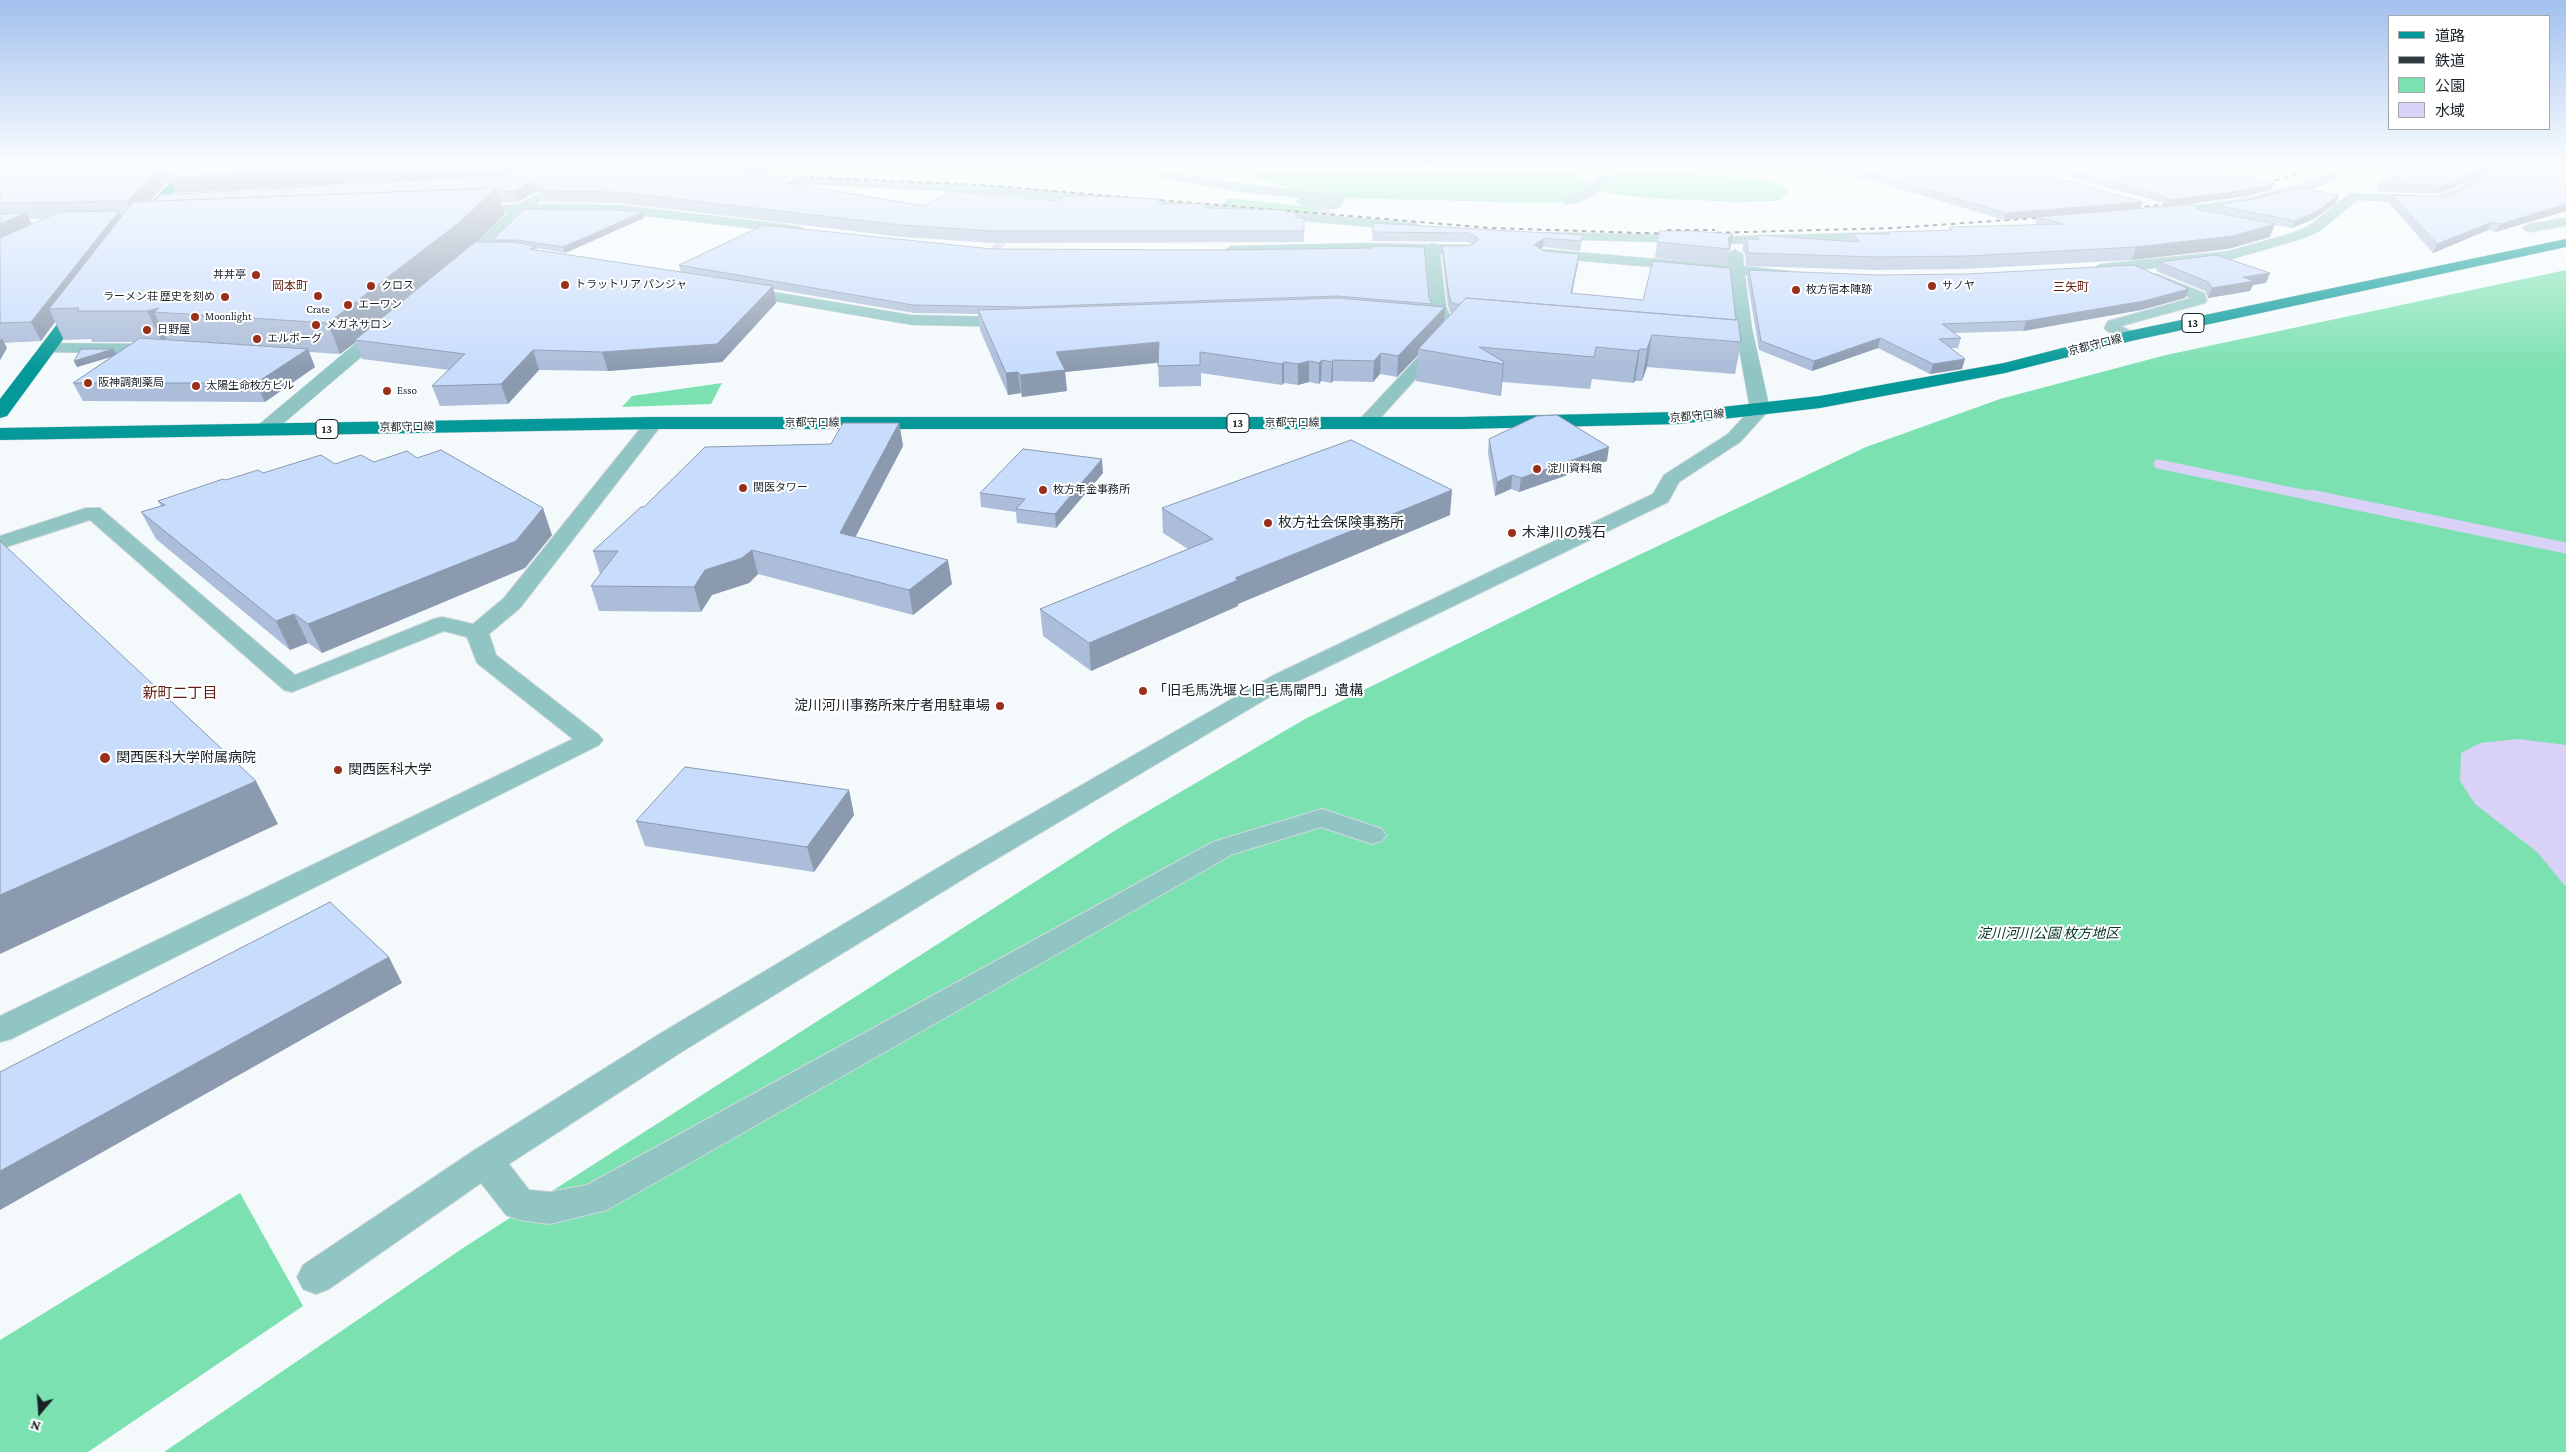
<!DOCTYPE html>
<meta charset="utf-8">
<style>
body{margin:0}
#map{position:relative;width:2566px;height:1452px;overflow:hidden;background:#f4fafc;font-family:"Crimson Pro","Noto Sans JP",serif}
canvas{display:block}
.legend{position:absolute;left:2388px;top:15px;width:162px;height:115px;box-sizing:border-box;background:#fff;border:1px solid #a3a7a9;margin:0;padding:6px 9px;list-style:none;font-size:15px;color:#182227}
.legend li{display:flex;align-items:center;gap:10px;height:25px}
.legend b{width:25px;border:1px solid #a3a7a9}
.north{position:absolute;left:15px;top:1387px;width:50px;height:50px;-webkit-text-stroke:4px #fff;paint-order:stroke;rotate:198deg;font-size:14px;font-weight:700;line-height:20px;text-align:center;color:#182227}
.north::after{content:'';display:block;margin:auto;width:18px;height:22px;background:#182227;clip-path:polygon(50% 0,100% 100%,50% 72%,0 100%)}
</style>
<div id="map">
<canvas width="2566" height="1452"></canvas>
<ul class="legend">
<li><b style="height:6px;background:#049898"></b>道路</li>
<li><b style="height:6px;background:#303a3f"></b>鉄道</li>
<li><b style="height:14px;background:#7ce1b1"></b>公園</li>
<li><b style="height:14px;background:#d9d2f6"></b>水域</li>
</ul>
<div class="north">N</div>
</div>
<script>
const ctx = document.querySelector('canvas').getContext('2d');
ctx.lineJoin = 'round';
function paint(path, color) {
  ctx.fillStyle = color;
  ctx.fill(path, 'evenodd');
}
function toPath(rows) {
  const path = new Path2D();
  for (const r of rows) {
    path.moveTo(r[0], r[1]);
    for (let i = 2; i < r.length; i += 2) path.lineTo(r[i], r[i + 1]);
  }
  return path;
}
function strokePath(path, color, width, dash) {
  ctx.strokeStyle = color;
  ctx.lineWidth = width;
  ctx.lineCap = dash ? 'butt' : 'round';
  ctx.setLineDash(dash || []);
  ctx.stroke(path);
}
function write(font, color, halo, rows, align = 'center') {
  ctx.font = font + ' "Crimson Pro","Noto Sans JP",serif';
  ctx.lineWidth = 4;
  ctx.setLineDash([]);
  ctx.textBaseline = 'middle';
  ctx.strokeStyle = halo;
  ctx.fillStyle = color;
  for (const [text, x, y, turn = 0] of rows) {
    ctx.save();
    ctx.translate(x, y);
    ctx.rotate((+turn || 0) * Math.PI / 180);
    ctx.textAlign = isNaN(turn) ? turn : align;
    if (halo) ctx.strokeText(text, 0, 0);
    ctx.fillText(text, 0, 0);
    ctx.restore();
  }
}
paint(toPath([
 [1221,166,1416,166,1425,168,1461,170,1467,166,1570,166,1590,184,1585,186,1588,193,1569,201,1548,203,1338,198,1314,196],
 [1618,166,1642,166,1687,173,1770,180,1784,185,1788,191,1782,199,1775,201,1735,202,1644,198,1595,191],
 [1228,198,1330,209,1320,216,1220,206],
 [2566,270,2566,1452,164,1452,463,1248,1119,828,1305,719,1599,574,1866,447,2000,399,2166,355],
 [722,383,711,404,622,407,632,396],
 [240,1193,303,1306,88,1452,0,1452,0,1340]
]), '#7ce1b1');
paint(toPath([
 [2518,739,2566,745,2566,887,2537,852,2475,804,2460,781,2461,753,2480,743]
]), '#d9d2f6');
strokePath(toPath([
 [983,259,1013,233]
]), '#d9d2f6', 7);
strokePath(toPath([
 [2158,464,2316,497]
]), '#d9d2f6', 9);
strokePath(toPath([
 [2310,495,2566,548]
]), '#d9d2f6', 11);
strokePath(toPath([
 [564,179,585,166],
 [1318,218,1334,205]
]), '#c8cfd1', 14, [14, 8]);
const service = toPath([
 [2566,218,2566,226,2529,232,2522,228,2529,224,2566,218],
 [1432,243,1439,247,1446,306,1449,314,1464,319,1467,322,1373,426,1361,426,1358,422,1361,418,1449,324,1438,320,1430,306,1425,247,1432,243],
 [2157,274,2204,293,2207,300,2205,303,2121,326,2135,333,2137,336,2135,339,2123,339,2107,331,2104,328,2108,321,2191,298,2152,281,2150,278,2157,274],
 [1760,405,1766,406,1769,410,1740,442,1679,482,1668,502,1288,686,983,867,683,1051,509,1164,529,1190,550,1192,587,1185,1213,842,1322,809,1382,829,1386,835,1382,841,1372,844,1321,827,1233,854,607,1210,550,1224,519,1220,506,1215,481,1183,329,1289,316,1294,303,1289,297,1277,303,1265,473,1151,661,1033,963,853,1272,676,1653,494,1664,475,1728,434,1754,406,1760,405],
 [654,418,660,419,663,423,660,427,520,608,489,634,496,655,599,735,603,740,599,745,11,1039,0,1042,0,1016,573,739,477,663,467,637,444,631,292,692,284,690,90,520,0,549,0,536,86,508,100,508,295,675,434,619,442,617,473,624,504,598,648,419,654,418]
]);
const pedestrian = toPath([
 [521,204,526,205,528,208,526,211,465,215,458,211,465,207,521,204]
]);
const minor = toPath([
 [598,166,783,166,787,169,781,173,604,170,598,166],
 [1112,166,1137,166,1242,184,1338,194,1345,198,1339,208,1334,209,1303,206,1296,202,1301,198,1242,192,1118,170,1112,166],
 [1605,166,1617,166,1606,184,1593,196,1574,204,1564,204,1562,201,1564,198,1583,190,1596,178,1605,166],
 [2346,166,2362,166,2311,190,2247,206,2160,218,2153,214,2160,210,2247,198,2301,184,2346,166],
 [2509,166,2525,166,2440,204,2358,200,2320,231,2302,239,2229,260,2100,274,2092,269,2100,264,2228,251,2292,233,2310,225,2350,193,2438,196,2509,166],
 [761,175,985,185,1416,223,1423,227,1416,231,985,193,756,182,754,179,756,176,761,175],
 [537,194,544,198,537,204,620,205,799,226,806,230,799,234,620,213,525,212,464,270,454,270,451,267,454,264,516,205,537,194],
 [1546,232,1734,236,1888,232,1895,236,1888,240,1734,244,1541,239,1539,236,1546,232],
 [1363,243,1480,245,1488,250,1480,255,1363,251,1231,256,1223,251,1231,246,1363,243],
 [1543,249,1728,265,1727,254,1735,249,1743,254,1744,266,1790,271,1792,274,1784,279,1745,275,1752,328,1770,410,1767,414,1753,414,1750,410,1739,349,1703,346,1697,345,1694,341,1697,337,1703,336,1737,339,1729,274,1538,257,1535,254,1538,251,1543,249],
 [739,286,912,315,1016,317,1022,318,1024,322,1022,326,1016,327,912,325,733,294,731,291,739,286],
 [387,321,393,322,396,326,393,330,271,434,257,434,254,430,257,426,381,322,387,321],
 [48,343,161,344,167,345,170,349,167,353,161,354,42,352,39,348,42,344,48,343]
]);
const primary = toPath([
 [185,166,198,166,146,225,136,225,134,222,136,219,185,166],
 [2566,239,2566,247,2131,341,2005,373,1820,408,1678,424,1462,429,654,429,0,440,0,428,654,417,1462,417,1678,412,1820,396,2004,363,2129,331,2566,239],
 [83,296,91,301,7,416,0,418,0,399,77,298,83,296]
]);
strokePath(service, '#d1d7da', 2);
strokePath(pedestrian, '#d1d7da', 1);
strokePath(minor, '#d1d7da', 1);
strokePath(primary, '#d1d7da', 1);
paint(service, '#90c5c4');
paint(pedestrian, '#90c5c4');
paint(minor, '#90c5c4');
paint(primary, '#049898');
strokePath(toPath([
 [502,170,599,170],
 [699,171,772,172],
 [593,174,705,174],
 [765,175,982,185,1491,228,1673,234],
 [408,180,483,177],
 [2258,186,2322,166],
 [278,188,328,184],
 [2127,209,2177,203],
 [1667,230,1715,230],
 [1708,233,1894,228,2050,217]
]), '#303a3f', 2, [4.5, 4.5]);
paint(toPath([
 [0,166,168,166,172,175,506,175,170,179,150,201,531,174,799,178,800,185,924,206,1060,201,1206,204,1206,208,1287,212,1296,218,1304,218,1304,242,993,243,902,237,620,203,542,202,540,194,536,192,517,202,501,203,505,214,476,242,492,242,492,240,644,218,565,253,537,248,537,250,681,272,679,265,1429,298,1432,304,1432,306,1445,307,1444,321,1452,313,1450,312,1448,306,1442,255,1442,246,1469,246,1472,244,1468,242,1372,241,1373,223,1583,235,1580,251,1543,247,1541,249,1544,251,1578,264,1572,293,1736,320,1741,342,1735,374,1647,367,1642,381,1635,381,1633,383,1592,379,1590,389,1502,382,1500,396,1416,381,1418,355,1397,377,1380,374,1373,382,1333,381,1331,383,1321,381,1319,384,1309,382,1298,385,1284,383,1282,385,1201,373,1201,386,1159,387,1158,363,1065,372,1067,391,1022,397,1021,393,1008,395,980,330,978,314,914,313,773,289,776,303,722,362,608,371,539,370,508,404,440,406,432,386,449,370,362,359,356,342,340,354,309,352,315,367,265,402,83,401,73,383,111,357,77,367,74,361,113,349,116,354,134,342,92,342,91,339,64,340,55,322,41,341,4,343,7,348,0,360],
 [29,219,44,219,32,224],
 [1437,166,1465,166,1464,167],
 [1741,166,1765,166,1765,167],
 [1788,166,2011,166,2141,208,2165,206,2164,203,2028,166,2225,166,2215,172,2274,183,2271,190,2247,196,2178,205,2213,212,2216,205,2336,203,2314,219,2292,228,2274,225,2270,237,2228,249,2132,260,1964,269,1875,270,1746,266,1745,254,1742,251,1744,238,1756,239,1757,235,1850,241,1852,234,1887,234,1888,232,1948,230,1949,227,2035,225,2037,217,2004,220,1864,178,1829,175,1829,168],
 [2386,166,2505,166,2438,194,2378,192,2376,189,2379,181,2393,182,2383,172],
 [2566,166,2496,232,2488,230,2433,253,2389,203,2392,195,2445,197],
 [1733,234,1727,265,1655,258,1657,242],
 [2159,262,2266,283,2253,285,2250,291,2208,298,2205,291,2156,271],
 [1749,270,2185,298,2141,310,2023,331,1954,333,1961,338,1958,348,1951,348,1962,369,1930,374,1878,348,1812,371,1759,350,1747,279],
 [899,423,903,446,855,537,952,584,913,615,758,574,749,583,712,595,701,612,599,611,591,586,600,574,593,551,644,507,831,444],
 [1489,439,1607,461,1519,492,1511,489,1495,496,1488,453],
 [374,462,552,535,525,568,322,653,308,643,290,650,156,539,141,512,161,506,158,501,226,480,263,473,335,464],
 [1103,473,1056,528,1017,523,1016,512,981,507,980,493],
 [1162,508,1450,515,1238,604,1238,606,1091,671,1043,636,1040,609,1188,549,1163,533],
 [849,790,854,815,814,872,645,846,636,821]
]), '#acbdd9');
paint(toPath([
 [0,166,159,166,0,174],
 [161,166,168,166,173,177,383,166,525,166,506,175,176,193,170,179,135,217,127,201],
 [2218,166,2225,166,2207,177,2210,171],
 [2490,166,2505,166,2438,194,2441,186],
 [799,178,801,188,787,183],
 [533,181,536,192,517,202,514,191],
 [2274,183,2271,190,2247,196,2165,207,2168,200],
 [496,188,505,214,470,249,355,340,356,342,340,354,328,323],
 [2339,195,2336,203,2314,219,2292,228,2295,221],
 [2143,202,2140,209,2038,217,2037,217,2004,220,2006,213],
 [2566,204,2566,211,2496,232,2500,224],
 [119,211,126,228,49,309,55,322,41,341,31,322],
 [643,212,644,218,565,253,563,247],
 [26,213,35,230,0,245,0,224],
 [2492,222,2488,230,2433,253,2437,244],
 [2275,224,2270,237,2228,249,2132,260,2136,247],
 [1733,234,1730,250,1729,250,1728,238],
 [1544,238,1543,247,1533,255,1534,245],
 [1579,254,1578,264,1570,303,1571,293],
 [2270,273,2266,283,2253,285,2250,291,2208,298,2212,288,2243,277],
 [773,286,776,303,722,362,608,371,602,352],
 [2189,289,2185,298,2141,310,2023,331,2026,321],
 [1445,307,1444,327,1418,349,1418,355,1397,377,1398,356],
 [159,308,154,312,167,340,162,342,147,311],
 [1652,335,1647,367,1642,381,1647,349],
 [2,338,7,348,0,360,0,340],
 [1880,338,1878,348,1812,371,1814,361],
 [1159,342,1161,362,1065,372,1067,391,1022,397,1020,375,1056,352],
 [113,349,117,355,77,367,74,361],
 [308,349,315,367,265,402,256,383],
 [1640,349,1635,381,1633,383,1638,351],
 [533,350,539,370,508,404,501,384],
 [1381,353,1380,374,1373,382,1374,361],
 [1965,359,1962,369,1930,374,1933,364],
 [1322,360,1321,381,1319,384,1319,363],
 [1333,360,1333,381,1331,383,1332,362],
 [1309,361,1309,382,1298,385,1298,364],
 [1284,362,1284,383,1282,385,1282,364],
 [1504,362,1501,395,1500,396,1503,364],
 [1018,372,1021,393,1008,395,1006,373],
 [899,423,903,446,845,557,840,533],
 [1609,447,1607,461,1519,492,1521,478],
 [1102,459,1103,473,1056,528,1055,514],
 [1512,475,1511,489,1495,496,1497,482],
 [1452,490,1450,515,1238,604,1238,606,1091,671,1089,643,1235,578],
 [543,508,552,535,525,568,322,653,308,624],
 [752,550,758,574,749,583,712,595,701,612,694,587,705,570],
 [948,560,952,584,913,615,909,590],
 [294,614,308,643,290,650,276,621],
 [256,781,278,824,0,954,0,895],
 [849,790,854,815,814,872,807,847],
 [389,957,402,983,0,1210,0,1171]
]), '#8c9ab0');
const building = toPath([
 [78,166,161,166,127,201,0,203,0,170,78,166],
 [180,166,383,166,169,177,180,166],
 [1830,166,2011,166,2143,202,2006,213,1866,172,1830,169,1830,166],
 [2053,166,2218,166,2210,171,2274,183,2249,190,2168,200,2166,197,2053,166],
 [2388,166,2490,166,2441,186,2382,184,2379,181,2406,183,2388,166],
 [2517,166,2566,166,2566,204,2500,224,2492,222,2437,244,2392,195,2445,197,2517,166],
 [531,174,763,174,799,178,787,183,924,206,950,191,1060,201,1064,196,1090,196,1159,199,1157,204,1206,204,1205,208,1287,210,1287,212,1296,212,1296,218,1304,218,1304,231,992,231,900,225,617,192,539,191,543,187,533,181,514,191,498,192,496,188,154,201,160,195,531,174],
 [496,188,461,221,328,323,154,312,159,308,147,311,77,311,79,308,49,309,133,202,496,188],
 [2301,188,2339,195,2317,211,2295,221,2216,205,2250,200,2301,188],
 [2195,204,2197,209,2275,224,2232,236,2136,247,1968,256,1878,257,1748,253,1747,241,1744,238,1758,240,1757,235,1860,242,1852,234,1890,234,1888,232,1952,230,1949,227,2063,224,2038,217,2195,204],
 [524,209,618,210,643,212,563,247,517,240,492,240,524,209],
 [119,211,31,322,0,323,0,238,59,212,119,211],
 [26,213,0,224,0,214,26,213],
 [1373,223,1583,235,1581,241,1544,238,1534,245,1544,251,1579,254,1571,293,1643,300,1653,261,1730,268,1736,320,1466,298,1460,304,1455,304,1451,302,1449,295,1442,246,1469,246,1478,241,1478,238,1469,233,1373,232,1373,223],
 [764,225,992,249,1223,250,1373,248,1373,246,1424,247,1429,298,1432,304,1337,296,1024,307,913,305,679,265,764,225],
 [1660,231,1692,231,1733,234,1728,238,1730,249,1657,242,1660,231],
 [475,242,513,242,536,246,530,249,773,286,717,344,602,352,533,350,501,384,432,386,465,354,355,340,475,242],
 [2216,255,2270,273,2243,277,2254,281,2212,288,2208,282,2159,262,2216,255],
 [2134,265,2189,289,2144,301,2026,321,1942,324,1961,338,1939,339,1965,359,1933,364,1880,338,1814,361,1761,341,1749,270,1877,275,1967,274,2134,265],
 [1337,298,1445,307,1398,356,1381,353,1374,361,1333,360,1332,362,1322,360,1319,363,1309,361,1298,364,1284,362,1282,364,1200,352,1200,365,1158,366,1159,342,1056,352,1065,370,1020,375,1018,372,1006,373,978,310,1337,298],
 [1466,298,1738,320,1741,342,1652,335,1647,349,1640,349,1638,351,1596,347,1594,357,1479,347,1504,362,1503,364,1418,349,1466,298],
 [140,338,308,349,256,383,73,383,140,338],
 [81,349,113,349,74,361,81,349],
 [1557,415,1609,447,1521,478,1512,475,1497,482,1489,439,1537,416,1557,415],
 [843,423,899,423,840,533,948,560,909,590,752,550,742,558,705,570,694,587,591,586,618,551,593,551,641,507,644,507,705,447,831,444,843,423],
 [1351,440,1452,490,1235,578,1238,580,1089,643,1040,609,1213,539,1162,508,1351,440],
 [1023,449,1102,459,1055,514,1016,509,1025,499,980,493,1023,449],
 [441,450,543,508,516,541,308,624,294,614,276,621,141,512,165,505,158,501,223,479,226,480,258,470,263,473,321,455,335,464,361,455,374,462,407,451,417,458,441,450],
 [0,541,256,781,0,895,0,541],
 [685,767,849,790,807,847,636,821,685,767],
 [330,902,389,957,0,1171,0,1072,330,902]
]);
paint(building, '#c8dcfc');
strokePath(building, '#8c9ab0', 1);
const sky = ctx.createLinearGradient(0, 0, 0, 369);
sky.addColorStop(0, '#a2c0ee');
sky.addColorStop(0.45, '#fafdfe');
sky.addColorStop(1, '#fafdfe00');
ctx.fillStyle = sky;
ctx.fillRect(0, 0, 2566, 369);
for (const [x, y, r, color] of [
 [256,275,5,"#99301c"],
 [565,285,5,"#99301c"],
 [371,286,5,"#99301c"],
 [1932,286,5,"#99301c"],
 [1796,290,5,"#99301c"],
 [318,296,5,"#99301c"],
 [225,297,5,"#99301c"],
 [348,305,5,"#99301c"],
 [195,317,5,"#99301c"],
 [316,325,5,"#99301c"],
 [147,330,5,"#99301c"],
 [257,339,5,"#99301c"],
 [88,383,5,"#99301c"],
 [196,386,5,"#99301c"],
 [387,391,5,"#99301c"],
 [1537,469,5,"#99301c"],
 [743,488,5,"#99301c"],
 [1043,490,5,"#99301c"],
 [1268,523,5,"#99301c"],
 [1512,533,5,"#99301c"],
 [1143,691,5,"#99301c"],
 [1000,706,5,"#99301c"],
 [105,758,6,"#99301c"],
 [338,770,5,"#99301c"]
]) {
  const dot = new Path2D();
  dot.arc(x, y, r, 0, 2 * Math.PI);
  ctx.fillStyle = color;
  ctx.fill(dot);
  strokePath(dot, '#fff', 2);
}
write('11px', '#182227', '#fff', [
 ["丼丼亭",246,275,"right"],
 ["トラットリア パンジャ",575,285],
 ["クロス",381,286],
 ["サノヤ",1942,286],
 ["枚方宿本陣跡",1806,290],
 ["ラーメン荘 歴史を刻め",215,297,"right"],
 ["エーワン",358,305],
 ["Crate",318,310,"center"],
 ["Moonlight",205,317],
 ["メガネサロン",326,325],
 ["日野屋",157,330],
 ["エルボーグ",267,339],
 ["阪神調剤薬局",98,383],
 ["太陽生命枚方ビル",206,386],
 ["Esso",397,391],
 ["淀川資料館",1547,469],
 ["関医タワー",753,488],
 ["枚方年金事務所",1053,490]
], 'left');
write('11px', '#182227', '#fff', [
 ["京都守口線",2095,345,-14],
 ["京都守口線",1697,416,-5],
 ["京都守口線",812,423],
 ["京都守口線",1292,423],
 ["京都守口線",407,427,-1]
]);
write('12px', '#621f12', '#fff', [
 ["岡本町",290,286],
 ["三矢町",2071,287]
]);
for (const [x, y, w] of [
 [2193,323,22],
 [1238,423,22],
 [327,429,22]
]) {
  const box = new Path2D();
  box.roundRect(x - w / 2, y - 9.5, w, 19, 4);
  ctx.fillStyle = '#fff';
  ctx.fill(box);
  strokePath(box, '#182227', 1);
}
write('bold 12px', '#182227', null, [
 ["13",2193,323],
 ["13",1238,423],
 ["13",327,429]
]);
write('14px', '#182227', '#fff', [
 ["枚方社会保険事務所",1278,523],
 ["木津川の残石",1522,533],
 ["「旧毛馬洗堰と旧毛馬閘門」遺構",1153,691],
 ["淀川河川事務所来庁者用駐車場",990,706,"right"],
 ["関西医科大学附属病院",116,758],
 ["関西医科大学",348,770]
], 'left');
write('italic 14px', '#043522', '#fff', [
 ["淀川河川公園 枚方地区",2048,934]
]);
write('15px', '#621f12', '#fff', [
 ["新町二丁目",180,693]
]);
</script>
